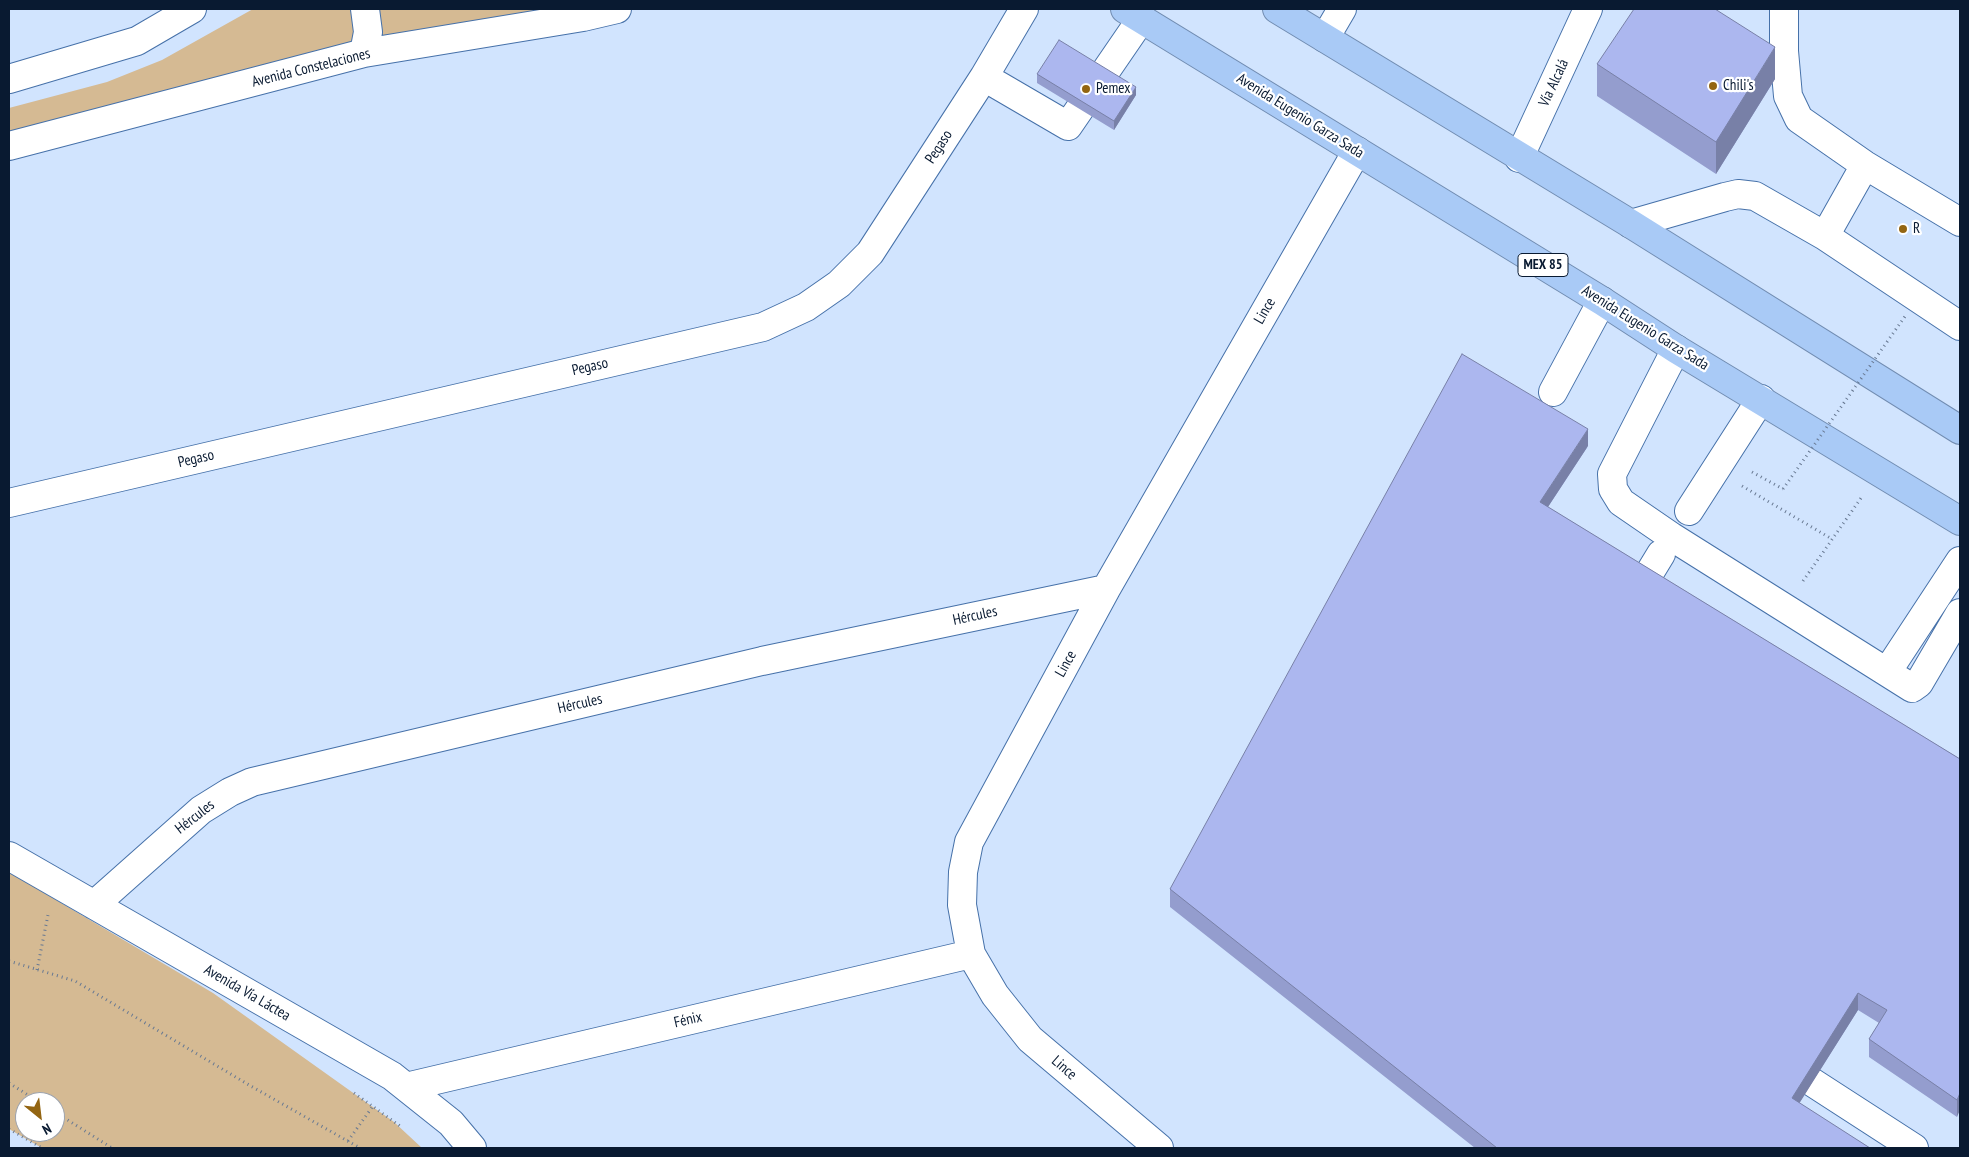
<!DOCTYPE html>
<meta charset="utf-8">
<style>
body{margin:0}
#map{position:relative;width:1969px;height:1157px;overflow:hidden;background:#d1e4fe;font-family:"PT Sans Narrow",sans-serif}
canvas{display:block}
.frame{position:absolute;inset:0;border:10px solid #091a31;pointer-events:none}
.north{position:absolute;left:15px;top:1092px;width:50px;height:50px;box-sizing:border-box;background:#fff;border:1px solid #9da3ad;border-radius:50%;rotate:151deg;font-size:14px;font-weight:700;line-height:20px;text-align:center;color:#091a31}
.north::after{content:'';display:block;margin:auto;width:18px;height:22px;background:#936512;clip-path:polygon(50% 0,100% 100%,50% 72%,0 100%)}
</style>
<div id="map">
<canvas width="1969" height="1157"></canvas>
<div class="frame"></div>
<div class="north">N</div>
</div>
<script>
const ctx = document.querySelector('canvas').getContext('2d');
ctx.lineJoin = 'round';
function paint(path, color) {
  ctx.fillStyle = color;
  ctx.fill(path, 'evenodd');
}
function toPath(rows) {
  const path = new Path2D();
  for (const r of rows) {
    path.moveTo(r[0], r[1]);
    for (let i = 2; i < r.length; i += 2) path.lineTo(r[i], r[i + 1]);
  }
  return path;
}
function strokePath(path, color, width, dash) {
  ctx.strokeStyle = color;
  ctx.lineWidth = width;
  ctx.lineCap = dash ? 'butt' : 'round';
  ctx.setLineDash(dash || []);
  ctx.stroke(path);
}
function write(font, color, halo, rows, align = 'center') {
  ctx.font = font + ' "PT Sans Narrow",sans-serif';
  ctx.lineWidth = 4.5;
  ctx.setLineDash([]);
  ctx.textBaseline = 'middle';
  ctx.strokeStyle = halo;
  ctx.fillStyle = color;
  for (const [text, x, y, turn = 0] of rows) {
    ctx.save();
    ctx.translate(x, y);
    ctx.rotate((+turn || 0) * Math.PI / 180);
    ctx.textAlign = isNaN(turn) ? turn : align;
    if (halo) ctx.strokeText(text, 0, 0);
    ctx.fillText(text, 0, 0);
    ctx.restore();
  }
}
paint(toPath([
 [253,9,601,9,9,136,9,108,107,82,162,60],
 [9,872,213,993,394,1122,422,1148,42,1148,9,1129],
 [25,1102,55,1102,55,1132,25,1132]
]), '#d5ba93');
const minor = toPath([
 [1784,9,1784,51,1788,96,1799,119,1865,165,1960,222],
 [1325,38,1342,9],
 [364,53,368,32,365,9],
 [984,77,1068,126,1142,18],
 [9,79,137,41,192,9],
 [9,146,364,53,583,17,617,9],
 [1519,158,1588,9],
 [1631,224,1725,197,1738,194,1755,196,1825,236,1960,326],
 [1825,236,1865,165],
 [1676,349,1612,474,1613,489,1621,502,1672,537,1912,688,1919,683,1960,613],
 [1553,392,1602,301],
 [9,503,763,327,806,307,839,284,870,253,984,77,1024,9],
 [1689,511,1761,399],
 [1633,600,1661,554],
 [1887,672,1960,561],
 [9,856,392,1076,451,1123,472,1148],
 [94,905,201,810,230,792,252,782,762,661,1106,589],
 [1781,1062,1914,1148],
 [406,1087,971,954],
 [1159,1148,1030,1039,995,995,971,954,962,905,963,872,969,842,1106,589,1357,151]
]);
const highway = toPath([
 [1125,9,1602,301,1676,349,1960,521],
 [1277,9,1631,224,1960,430]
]);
strokePath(minor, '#4671a9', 30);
strokePath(highway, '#718cb1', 30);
strokePath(toPath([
 [1752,472,1783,489],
 [1742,486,1832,539],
 [1803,581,1861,498],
 [9,961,75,981,249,1085,360,1148],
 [37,970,48,915],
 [9,1083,39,1102],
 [354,1093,400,1126],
 [55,1112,112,1148],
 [9,1129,42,1148],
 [348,1141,373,1106]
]), '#687992', 3, [1, 4]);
strokePath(minor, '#fff', 28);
strokePath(highway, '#a9caf6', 28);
strokePath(toPath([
 [1783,489,1906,315]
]), '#687992', 3, [1, 4]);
paint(toPath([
 [1597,64,1775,79,1716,174,1597,96],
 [1037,74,1136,95,1114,130,1037,83],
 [1588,446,1548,507,1960,759,1957,1117,1869,1057,1869,1039,1879,1023,1858,1010,1799,1103,1870,1148,1475,1148,1170,907,1170,889]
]), '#949dce');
paint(toPath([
 [1775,47,1775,79,1716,174,1716,142],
 [1136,87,1136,95,1114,130,1114,121],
 [1588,429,1588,446,1540,519,1540,502],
 [1858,993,1858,1010,1792,1115,1792,1098],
 [1960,1093,1960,1110,1957,1117,1957,1100]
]), '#7880a7');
const building = toPath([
 [1634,9,1715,9,1775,47,1716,142,1597,64,1634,9],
 [1059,40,1136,87,1114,121,1037,74,1059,40],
 [1462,354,1588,429,1540,502,1960,759,1960,1093,1957,1100,1869,1039,1887,1010,1858,993,1792,1098,1870,1148,1497,1148,1170,889,1462,354]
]);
paint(building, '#acb7ef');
strokePath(building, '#7880a7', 1);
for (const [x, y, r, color] of [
 [1713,86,5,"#936512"],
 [1086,89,5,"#936512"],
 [1903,229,5,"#936512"]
]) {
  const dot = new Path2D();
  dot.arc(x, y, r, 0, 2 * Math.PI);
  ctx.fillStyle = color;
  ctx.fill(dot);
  strokePath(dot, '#fff', 2);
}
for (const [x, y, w] of [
 [1543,265,50]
]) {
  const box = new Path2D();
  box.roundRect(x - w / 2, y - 11.5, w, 23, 4);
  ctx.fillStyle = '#fff';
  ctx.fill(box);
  strokePath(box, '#091a31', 1);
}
write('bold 14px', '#091a31', null, [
 ["MEX 85",1543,265]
]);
write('15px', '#091a31', '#fff', [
 ["Avenida Constelaciones",311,68,-14],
 ["Vía Alcalá",1554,83,-65],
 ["Avenida Eugenio Garza Sada",1300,116,32],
 ["Pegaso",939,147,-57],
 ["Lince",1265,311,-60],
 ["Avenida Eugenio Garza Sada",1645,328,32],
 ["Pegaso",590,367,-13],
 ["Pegaso",196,459,-13],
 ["Hércules",975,616,-12],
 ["Lince",1066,664,-61],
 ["Hércules",580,704,-13],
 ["Hércules",195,817,-38],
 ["Avenida Vía Láctea",247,993,30],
 ["Fénix",688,1020,-13],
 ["Lince",1064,1068,41]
]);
write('15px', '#091a31', '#fff', [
 ["Chili's",1723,86],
 ["Pemex",1096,89],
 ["R",1913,229]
], 'left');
</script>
